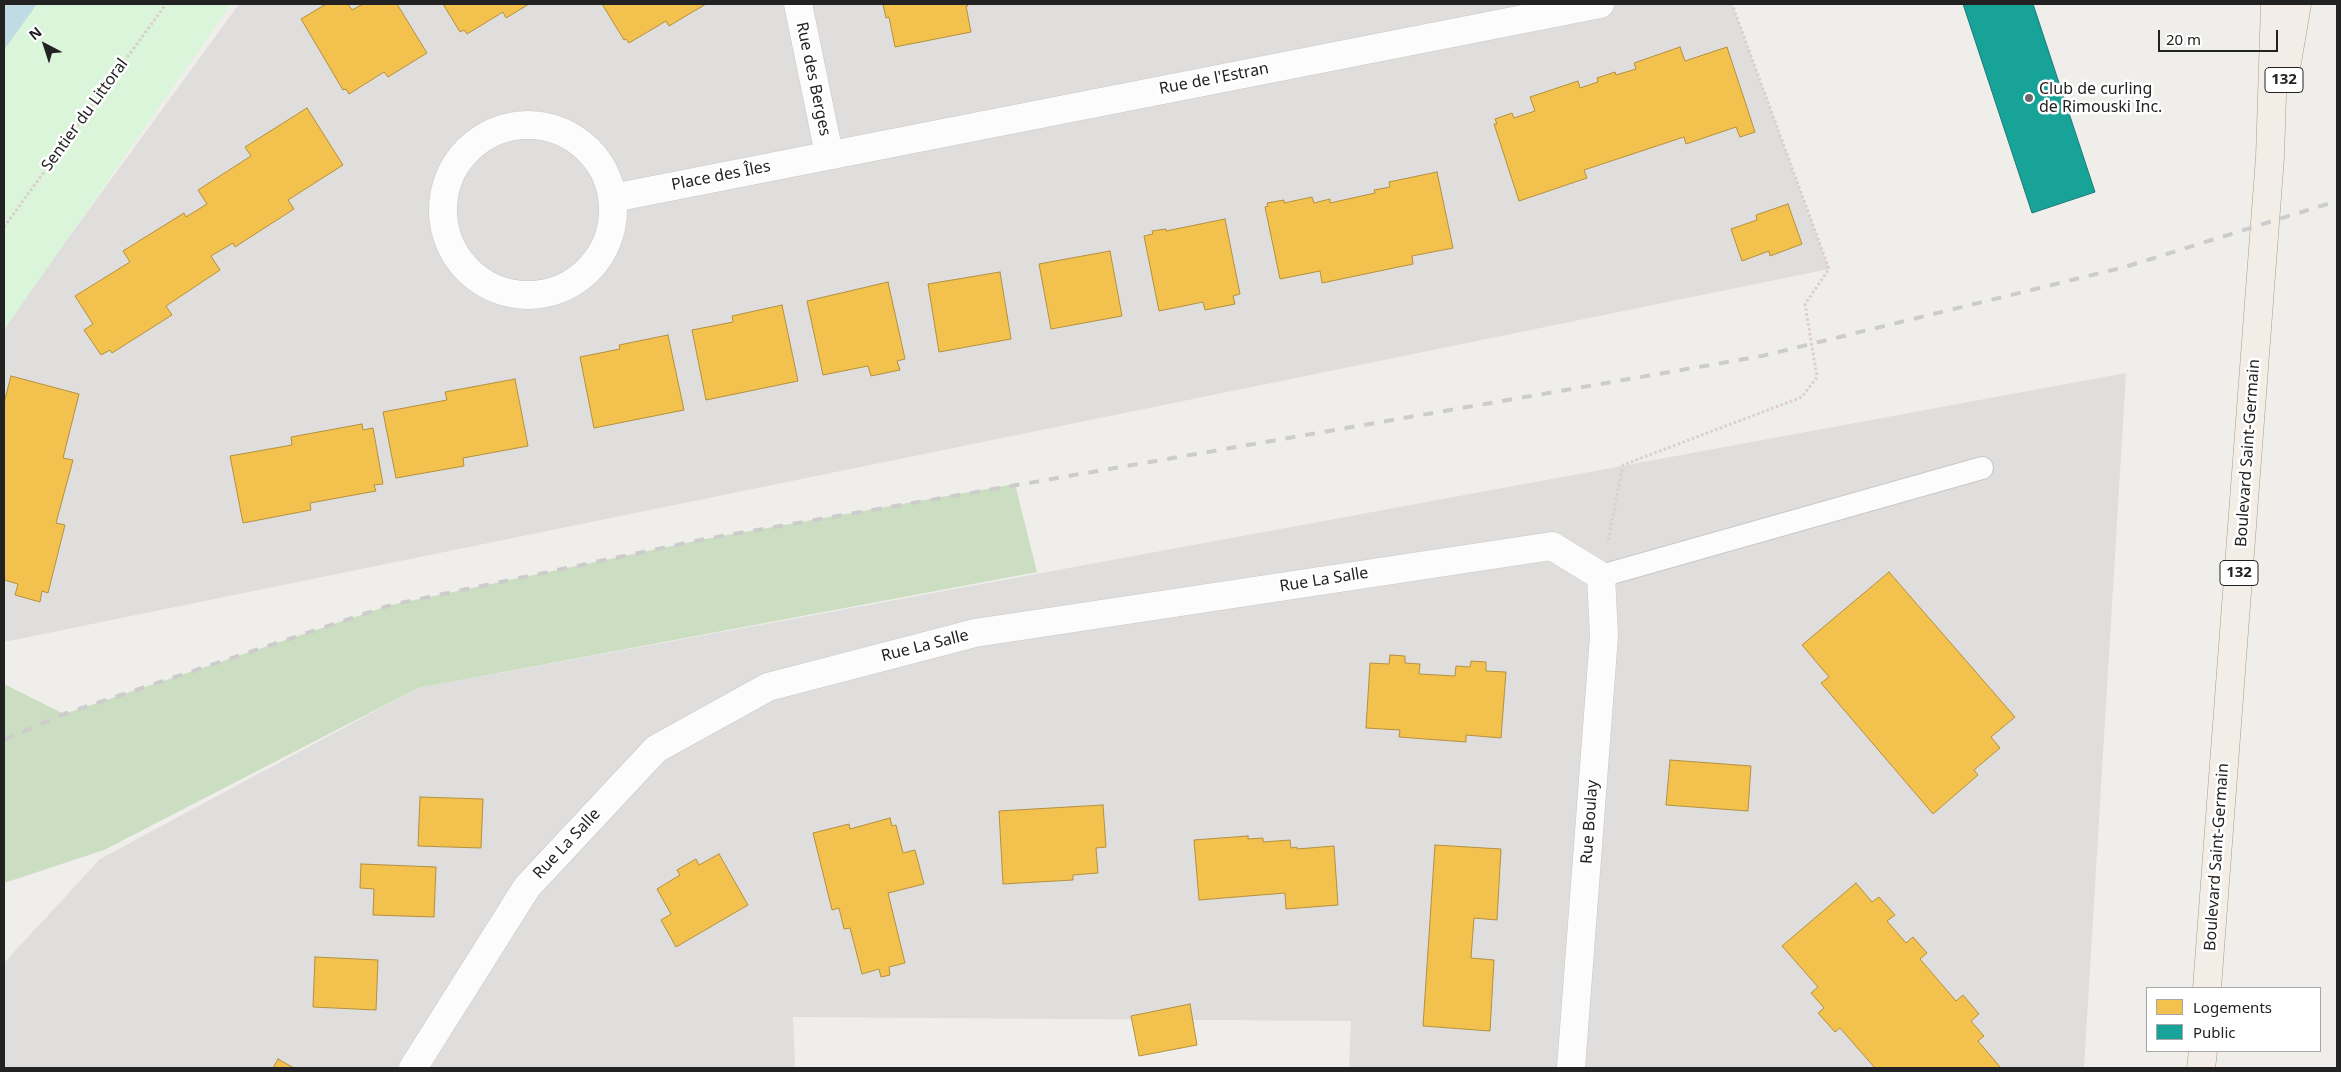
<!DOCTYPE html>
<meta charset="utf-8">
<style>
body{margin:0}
#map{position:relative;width:2341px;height:1072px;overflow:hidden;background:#f0eeeb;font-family:"Noto Sans",sans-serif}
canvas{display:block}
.frame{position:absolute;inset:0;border:5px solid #222;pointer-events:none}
.legend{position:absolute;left:2146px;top:987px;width:175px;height:65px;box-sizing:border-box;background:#fff;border:1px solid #a7a7a7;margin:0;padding:6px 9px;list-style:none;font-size:15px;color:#222}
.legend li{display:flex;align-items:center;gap:10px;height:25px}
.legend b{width:25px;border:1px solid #a7a7a7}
.north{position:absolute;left:20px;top:20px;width:50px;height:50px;-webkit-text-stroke:4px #fff;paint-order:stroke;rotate:320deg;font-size:14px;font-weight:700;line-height:20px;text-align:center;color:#222}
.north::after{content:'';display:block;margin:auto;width:18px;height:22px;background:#222;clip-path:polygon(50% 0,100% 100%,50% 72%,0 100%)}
.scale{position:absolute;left:2158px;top:30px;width:120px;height:22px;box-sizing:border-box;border:2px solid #222;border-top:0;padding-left:6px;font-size:15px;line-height:18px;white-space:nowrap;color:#222;-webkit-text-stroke:4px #fff;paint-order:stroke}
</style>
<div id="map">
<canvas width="2341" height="1072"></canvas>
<div class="frame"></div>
<ul class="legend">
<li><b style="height:14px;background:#f2c14e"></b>Logements</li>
<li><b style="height:14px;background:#17a398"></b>Public</li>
</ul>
<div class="north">N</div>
<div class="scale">20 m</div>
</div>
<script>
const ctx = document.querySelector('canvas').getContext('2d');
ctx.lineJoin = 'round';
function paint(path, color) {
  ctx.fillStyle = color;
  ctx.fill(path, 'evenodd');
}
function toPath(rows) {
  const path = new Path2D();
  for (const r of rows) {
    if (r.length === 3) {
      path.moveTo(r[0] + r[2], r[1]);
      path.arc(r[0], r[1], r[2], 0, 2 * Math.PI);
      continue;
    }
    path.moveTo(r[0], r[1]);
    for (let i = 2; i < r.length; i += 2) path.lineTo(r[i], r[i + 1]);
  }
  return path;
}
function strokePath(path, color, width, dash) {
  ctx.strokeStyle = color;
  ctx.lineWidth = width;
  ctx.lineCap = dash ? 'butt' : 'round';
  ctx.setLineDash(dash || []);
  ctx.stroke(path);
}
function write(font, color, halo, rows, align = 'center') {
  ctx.font = font + ' "Noto Sans",sans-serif';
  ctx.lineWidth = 5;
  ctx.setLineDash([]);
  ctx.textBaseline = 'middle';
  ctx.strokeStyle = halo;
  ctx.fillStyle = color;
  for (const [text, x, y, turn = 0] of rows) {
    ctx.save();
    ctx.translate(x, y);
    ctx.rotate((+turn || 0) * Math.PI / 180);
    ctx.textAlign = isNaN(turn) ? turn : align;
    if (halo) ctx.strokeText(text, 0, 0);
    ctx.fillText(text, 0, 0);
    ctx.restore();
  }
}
paint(toPath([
 [239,4,1732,4,1829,269,4,642,4,326],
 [2126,373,2084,1068,1349,1068,1351,1021,793,1017,795,1068,4,1068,4,963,100,859,418,688]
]), '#dfdedc');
paint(toPath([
 [1015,484,1037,572,418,688,104,850,4,883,4,684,64,714,391,605,705,539]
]), '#cbdec1');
paint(toPath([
 [37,4,231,4,4,330,4,50]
]), '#daf5da');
paint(toPath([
 [4,4,37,4,4,50]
]), '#bfdbe3');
const homes = toPath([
 [326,4,348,4,352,10,363,4,397,4,427,53,388,77,384,72,349,94,346,89,343,90,301,19,326,4],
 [443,4,529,4,506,18,503,12,467,34,464,30,460,32,443,4],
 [602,4,706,4,669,26,666,21,629,43,626,39,624,40,602,4],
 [883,4,967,4,968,6,966,6,971,32,895,47,889,17,886,18,883,4],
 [1680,47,1685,61,1727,47,1755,132,1740,137,1736,127,1686,144,1684,137,1584,170,1587,178,1519,201,1494,124,1497,124,1495,119,1512,113,1514,118,1535,111,1530,97,1578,81,1580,88,1598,82,1597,78,1615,72,1616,75,1636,69,1634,63,1680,47],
 [307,108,343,165,288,200,294,209,235,247,233,243,211,256,220,270,166,306,172,315,112,353,110,350,101,355,84,330,93,324,75,296,130,262,123,251,184,213,186,217,207,204,198,190,251,156,245,147,307,108],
 [1437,172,1453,248,1412,256,1413,264,1322,283,1320,271,1280,279,1265,207,1268,206,1267,203,1284,200,1284,203,1312,197,1314,203,1330,199,1330,203,1375,193,1374,190,1390,187,1389,182,1437,172],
 [1788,204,1802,244,1770,256,1769,251,1742,261,1731,229,1757,220,1756,215,1788,204],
 [1225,219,1240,294,1233,296,1235,304,1205,310,1203,302,1159,311,1144,236,1153,234,1152,231,1166,229,1166,231,1225,219],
 [1110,251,1122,316,1051,329,1039,264,1110,251],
 [1000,272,1011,339,939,352,928,284,1000,272],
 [888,282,905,359,897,361,900,370,871,376,868,366,823,375,807,301,888,282],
 [782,305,798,381,706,400,692,330,733,322,732,316,782,305],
 [668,335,684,410,594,428,580,357,620,349,619,345,668,335],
 [11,376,79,394,63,458,73,460,56,523,65,525,48,593,42,591,40,602,15,595,18,584,4,580,4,403,11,376],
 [515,379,528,446,463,458,464,466,396,478,383,412,447,400,445,392,515,379],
 [362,424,363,430,373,428,383,484,374,485,376,491,310,503,311,510,243,523,230,456,292,445,291,437,362,424],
 [1889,572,2015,717,1991,737,2000,748,1974,770,1978,775,1933,814,1821,683,1829,677,1802,645,1889,572],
 [1390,655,1405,656,1405,663,1420,664,1419,674,1455,676,1456,666,1470,667,1471,661,1486,662,1486,671,1506,672,1501,738,1466,735,1466,742,1399,737,1400,730,1366,728,1370,663,1389,664,1390,655],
 [1670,760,1751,766,1748,811,1666,805,1670,760],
 [420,797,483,799,481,848,418,846,420,797],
 [1103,805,1106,847,1096,848,1098,873,1073,875,1073,880,1003,884,999,811,1103,805],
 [890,818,892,826,896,825,903,853,915,850,924,884,888,893,905,963,889,967,890,975,881,977,879,969,862,974,850,928,844,929,839,908,832,910,813,833,849,824,850,829,890,818],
 [1248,836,1248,839,1263,838,1263,842,1290,840,1291,848,1297,847,1297,849,1334,846,1338,905,1286,909,1285,893,1199,900,1194,840,1248,836],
 [1435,845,1501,849,1497,920,1474,918,1471,958,1494,960,1490,1031,1423,1026,1435,845],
 [719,854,748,905,676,947,661,920,671,914,657,889,680,875,677,870,696,859,699,865,719,854],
 [361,864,436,867,434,917,373,915,374,889,360,888,361,864],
 [1856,883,1872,902,1879,897,1895,915,1887,921,1906,943,1913,937,1927,953,1920,959,1956,1001,1963,995,1979,1014,1971,1021,1984,1036,1978,1041,2001,1068,1875,1068,1840,1028,1835,1032,1818,1013,1824,1008,1811,993,1818,987,1782,946,1856,883],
 [315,957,378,960,376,1010,313,1007,315,957],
 [1190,1004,1197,1045,1139,1056,1131,1016,1190,1004],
 [278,1059,294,1068,273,1068,278,1059]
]);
paint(homes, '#f2c14e');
strokePath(homes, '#b49141', 1);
const public = toPath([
 [1963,4,2033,4,2095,192,2032,213,1963,4]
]);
paint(public, '#17a398');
strokePath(public, '#1a7c75', 1);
const service = toPath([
 [1601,576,1982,468]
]);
const minor = toPath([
 [798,4,829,154],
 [528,210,85],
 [613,198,1600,4],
 [413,1068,527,887,656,749,768,687,975,633,1552,546,1601,576,1604,636,1571,1068]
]);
const primary = toPath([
 [2287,62,2297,4],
 [2207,988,2270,157,2275,4],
 [2201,1068,2203,1051]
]);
strokePath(service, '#c9c8c7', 24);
strokePath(minor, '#c9c8c7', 29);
strokePath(primary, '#a79c86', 29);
strokePath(toPath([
 [4,227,166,4],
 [1608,540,1623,465,1802,397,1817,377,1805,304,1829,269,1732,4]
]), '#dccecd', 3, [2.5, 2.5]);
strokePath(service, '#fdfcfc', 22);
strokePath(minor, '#fdfcfc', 28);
strokePath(primary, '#f3ede7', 28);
strokePath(toPath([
 [4,740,64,714,391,605,705,539,1762,356,2125,267,2337,201]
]), '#ccc', 4, [10, 10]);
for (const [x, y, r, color] of [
 [2029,98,5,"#6a6968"]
]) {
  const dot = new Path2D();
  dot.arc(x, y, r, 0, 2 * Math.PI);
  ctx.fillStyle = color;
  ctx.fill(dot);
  strokePath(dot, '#fff', 2);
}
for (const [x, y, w] of [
 [2284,80,38],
 [2239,573,38]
]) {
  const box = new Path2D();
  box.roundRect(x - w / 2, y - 12.5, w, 25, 4);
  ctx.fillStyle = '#fff';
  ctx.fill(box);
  strokePath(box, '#222', 1);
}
write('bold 15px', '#222', null, [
 ["132",2284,80],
 ["132",2239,573]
]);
write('16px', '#222', '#fff', [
 ["Rue des Berges",813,79,78],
 ["Rue de l'Estran",1214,79,-11],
 ["Sentier du Littoral",85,115,-54],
 ["Place des Îles",721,176,-11],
 ["Boulevard Saint-Germain",2248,453,-86],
 ["Rue La Salle",1324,580,-9],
 ["Rue La Salle",925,646,-14],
 ["Rue Boulay",1590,822,-86],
 ["Rue La Salle",567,844,-47],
 ["Boulevard Saint-Germain",2217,857,-86]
]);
write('16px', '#222', '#fff', [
 ["Club de curling",2039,89],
 ["de Rimouski Inc.",2039,107]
], 'left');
</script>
